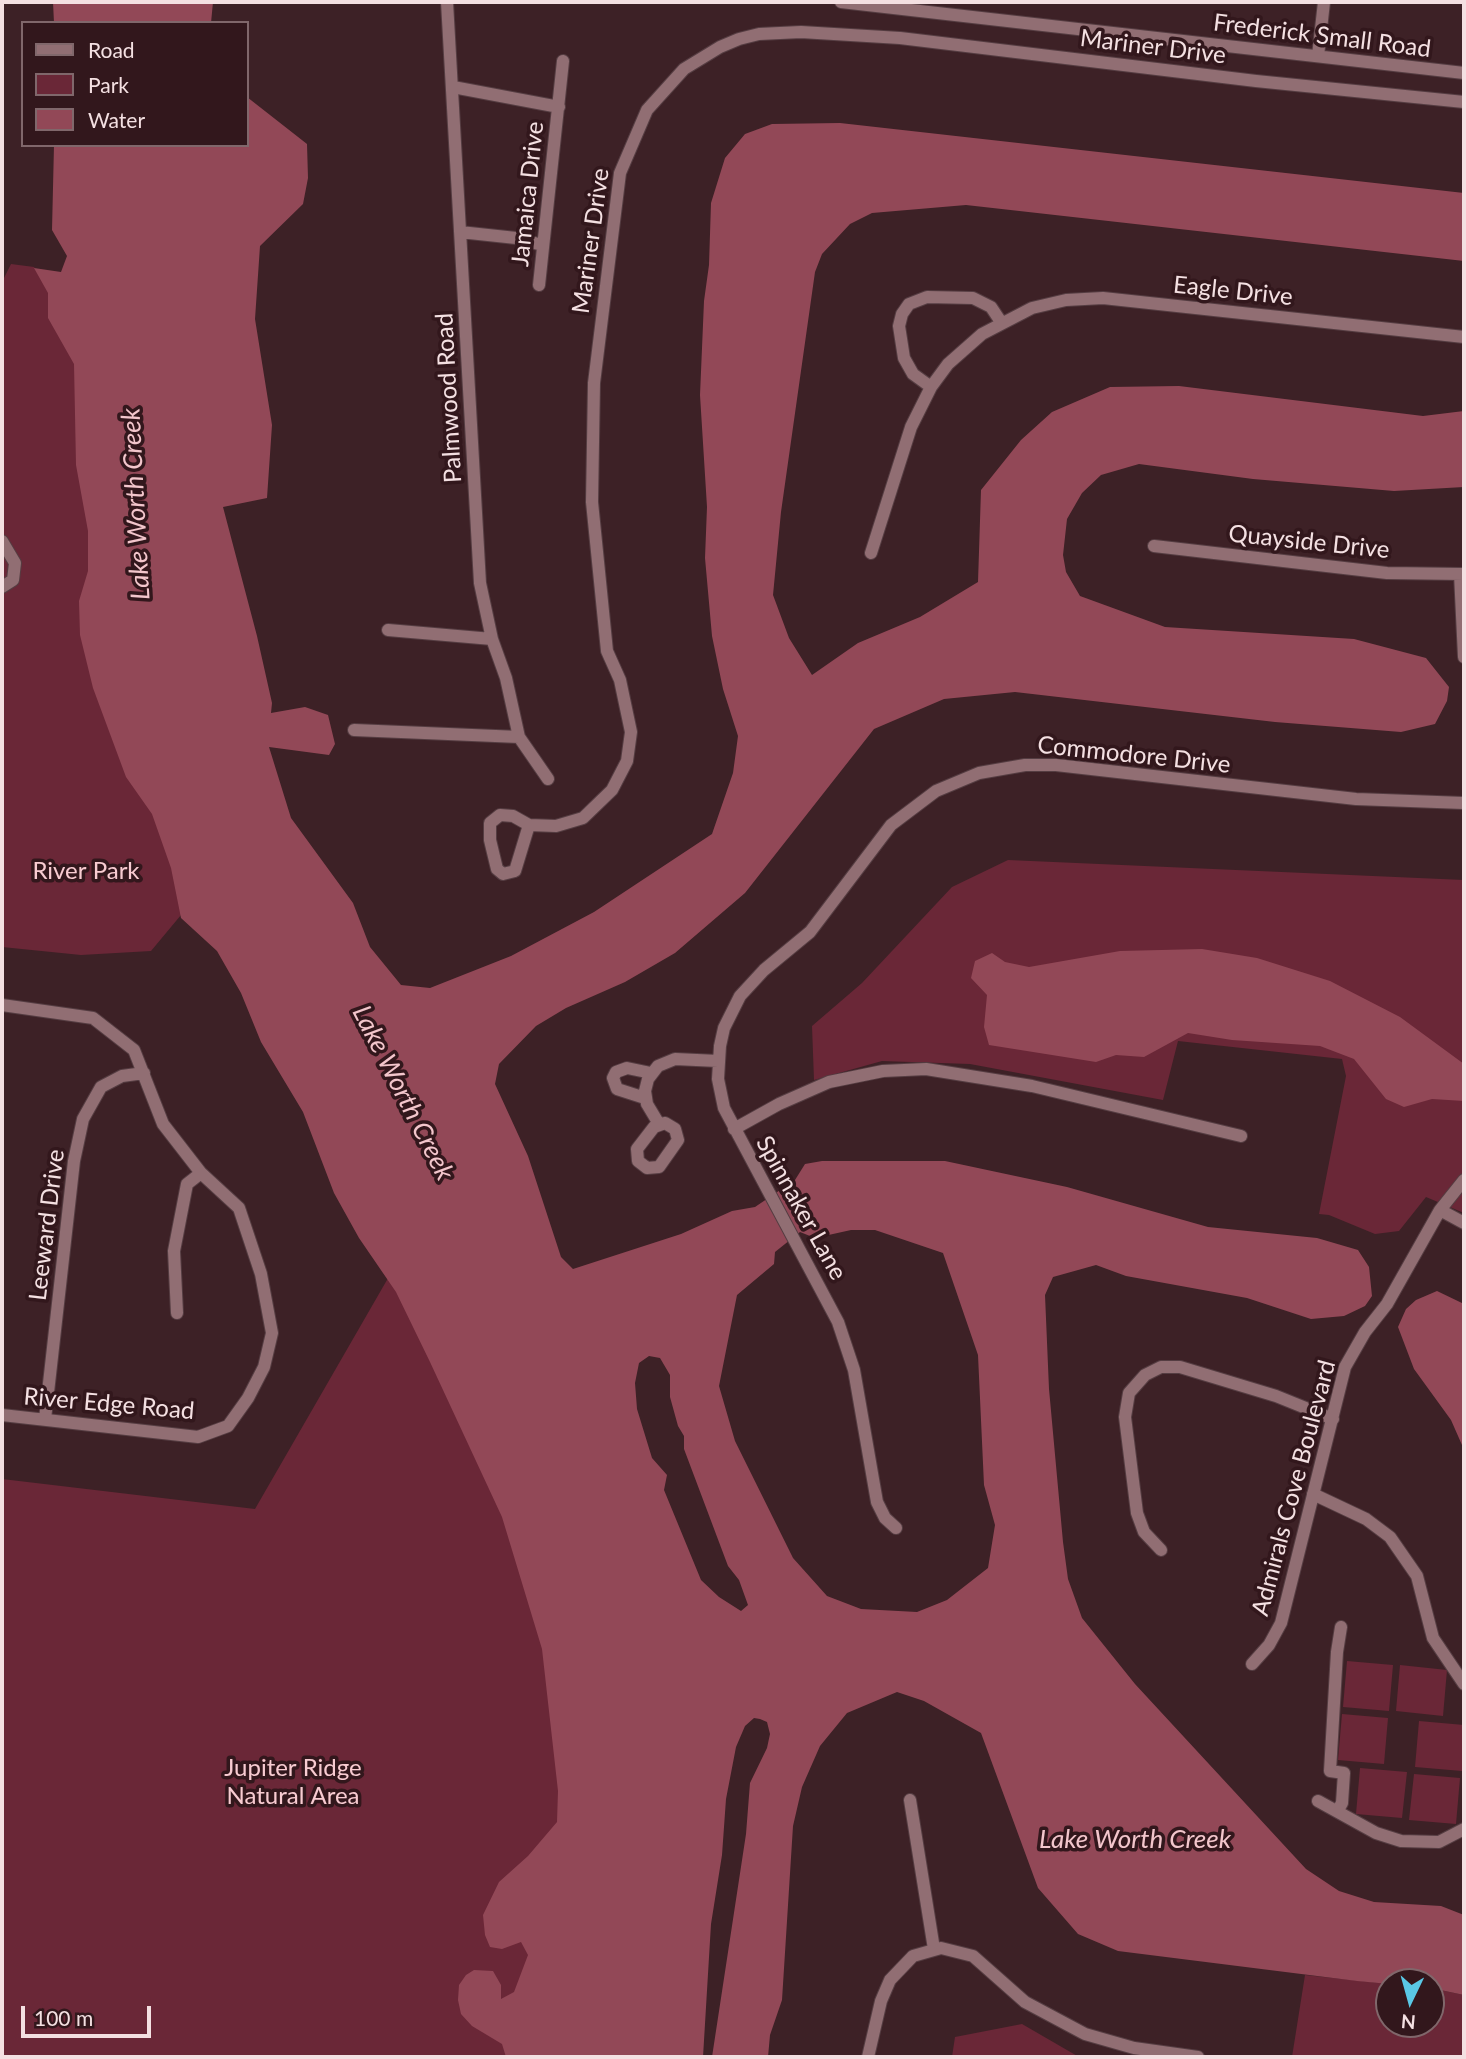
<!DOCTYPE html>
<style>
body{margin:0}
#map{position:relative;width:1466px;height:2059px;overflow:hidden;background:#3d2126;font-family:Lato,sans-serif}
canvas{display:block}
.frame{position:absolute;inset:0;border:4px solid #f4e0e2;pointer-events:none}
.legend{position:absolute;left:21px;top:21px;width:228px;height:126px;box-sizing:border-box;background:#32171c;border:2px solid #80676b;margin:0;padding:9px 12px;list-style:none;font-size:21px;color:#f4e0e2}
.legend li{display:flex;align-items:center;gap:14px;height:35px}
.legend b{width:35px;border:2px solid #80676b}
.north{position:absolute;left:1375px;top:1968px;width:70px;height:70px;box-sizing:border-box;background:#32171c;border:2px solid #80676b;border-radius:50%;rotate:185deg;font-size:19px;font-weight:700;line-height:28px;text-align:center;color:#f4e0e2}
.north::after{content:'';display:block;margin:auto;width:24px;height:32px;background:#5ac8e6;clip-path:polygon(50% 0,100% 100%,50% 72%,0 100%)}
.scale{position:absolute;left:21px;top:2006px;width:130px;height:32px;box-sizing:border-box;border:4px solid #f4e0e2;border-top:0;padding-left:9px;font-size:21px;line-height:24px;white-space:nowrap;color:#f4e0e2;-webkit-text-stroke:5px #32171c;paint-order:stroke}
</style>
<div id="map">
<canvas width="1466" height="2059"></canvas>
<div class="frame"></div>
<ul class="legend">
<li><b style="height:9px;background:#916e73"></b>Road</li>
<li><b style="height:19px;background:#6a2737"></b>Park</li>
<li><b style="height:19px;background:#924857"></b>Water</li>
</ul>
<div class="north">N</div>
<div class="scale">100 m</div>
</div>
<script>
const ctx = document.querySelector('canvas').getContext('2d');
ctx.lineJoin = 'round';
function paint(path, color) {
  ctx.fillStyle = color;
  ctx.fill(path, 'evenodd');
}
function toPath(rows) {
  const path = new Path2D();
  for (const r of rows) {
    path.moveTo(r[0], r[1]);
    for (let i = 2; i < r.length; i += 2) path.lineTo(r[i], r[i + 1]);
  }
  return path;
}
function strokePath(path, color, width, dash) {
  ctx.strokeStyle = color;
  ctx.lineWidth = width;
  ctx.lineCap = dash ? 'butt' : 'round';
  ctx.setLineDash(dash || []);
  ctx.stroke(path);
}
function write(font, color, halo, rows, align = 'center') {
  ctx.font = font + ' Lato,sans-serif';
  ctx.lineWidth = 7;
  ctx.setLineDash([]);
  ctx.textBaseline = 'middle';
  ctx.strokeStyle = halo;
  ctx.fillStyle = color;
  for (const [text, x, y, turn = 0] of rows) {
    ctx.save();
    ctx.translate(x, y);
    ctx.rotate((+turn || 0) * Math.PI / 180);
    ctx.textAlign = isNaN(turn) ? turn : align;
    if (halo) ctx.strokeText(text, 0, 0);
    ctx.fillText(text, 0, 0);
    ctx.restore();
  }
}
paint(toPath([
 [11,264,34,267,52,294,78,365,153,801,186,909,151,951,81,955,2,947,2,282],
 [1008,860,1464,880,1464,1213,1426,1197,1399,1231,1375,1234,1329,1215,1319,1214,1346,1076,1342,1059,1178,1041,1163,1100,970,1064,882,1061,814,1080,812,1026,862,983,952,887],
 [391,1273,524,1558,571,1767,540,2057,2,2057,2,1479,255,1509],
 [1347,1661,1393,1665,1389,1711,1343,1707],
 [1400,1665,1447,1670,1443,1716,1396,1711],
 [1342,1714,1388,1718,1384,1764,1338,1760],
 [1419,1721,1464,1725,1462,1771,1415,1767],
 [1360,1768,1407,1772,1402,1818,1356,1814],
 [1414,1774,1460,1778,1456,1824,1409,1820],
 [1305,1975,1389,1984,1389,2024,1431,2024,1431,1988,1464,1995,1464,2057,1292,2057],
 [1022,2024,1079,2057,952,2057,955,2037]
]), '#6a2737');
paint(toPath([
 [53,2,213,2,211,23,54,23],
 [247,97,307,144,308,178,303,204,260,246,255,319,272,425,267,498,223,507,257,636,272,703,271,713,305,707,328,715,335,744,329,755,269,747,291,818,353,903,370,947,401,985,430,988,511,956,594,912,712,834,733,773,738,736,723,689,712,636,705,558,707,507,700,395,704,301,709,265,711,203,725,158,745,134,772,124,840,123,1464,193,1464,261,966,205,872,213,850,224,822,254,815,272,781,512,773,595,789,638,812,675,858,643,920,617,978,582,981,490,1021,440,1052,412,1110,387,1179,386,1423,416,1464,411,1464,487,1394,491,1253,479,1139,464,1101,475,1082,493,1067,519,1063,555,1066,572,1080,596,1165,627,1354,639,1426,658,1449,687,1447,701,1435,724,1401,732,1275,722,1015,692,944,699,874,729,745,893,675,953,625,982,566,1008,536,1026,499,1064,495,1084,528,1156,561,1257,573,1269,681,1234,732,1211,755,1207,795,1180,805,1164,822,1161,945,1161,1067,1187,1208,1227,1317,1238,1358,1250,1369,1267,1372,1296,1365,1306,1344,1316,1311,1319,1247,1298,1126,1276,1096,1265,1053,1277,1045,1295,1049,1389,1063,1542,1068,1579,1082,1618,1135,1684,1306,1869,1339,1891,1374,1902,1441,1906,1464,1915,1464,1995,1431,1988,1431,1982,1389,1984,1357,1981,1118,1951,1078,1934,1038,1888,981,1733,924,1701,897,1692,847,1713,820,1746,802,1787,793,1826,782,2000,770,2035,768,2057,712,2057,746,1834,750,1783,767,1748,770,1734,767,1722,760,1719,754,1718,745,1726,736,1747,726,1799,722,1855,711,1924,703,2057,506,2057,502,2044,472,2026,461,2014,458,2000,459,1985,466,1975,474,1970,493,1971,501,1985,501,1999,514,1992,528,1955,521,1942,502,1949,490,1947,485,1935,483,1915,499,1882,528,1856,557,1822,558,1791,542,1649,502,1517,430,1362,396,1292,359,1238,334,1193,303,1112,261,1042,241,993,217,951,181,918,171,868,152,814,126,777,93,688,80,635,79,601,88,571,88,531,76,465,74,364,48,318,48,293,34,268,61,272,67,256,52,230,54,145,247,145],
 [851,1230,875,1230,943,1253,978,1355,984,1485,995,1525,988,1568,947,1600,917,1612,861,1609,827,1596,793,1558,735,1441,719,1386,737,1295,774,1264,775,1252,800,1232,815,1238],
 [649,1356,660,1358,670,1375,670,1397,678,1426,684,1436,684,1449,728,1566,739,1580,748,1605,741,1611,719,1597,701,1580,664,1490,667,1475,652,1458,637,1409,635,1383,639,1363],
 [1202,949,1257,958,1330,981,1400,1017,1464,1064,1464,1101,1432,1099,1404,1107,1386,1099,1354,1059,1320,1046,1232,1040,1188,1033,1144,1057,1116,1055,1096,1062,989,1045,984,1027,987,995,971,978,975,961,992,953,1005,962,1029,967,1120,951],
 [1437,1291,1464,1304,1464,1465,1462,1445,1451,1420,1414,1369,1398,1327,1406,1309,1416,1300]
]), '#924857');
const minor = toPath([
 [447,2,480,583,492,639,506,678,519,737,548,779],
 [841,2,1464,73],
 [1318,56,1324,2],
 [453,87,559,107],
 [460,232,516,238,542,245],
 [539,285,563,61],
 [931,387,913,374,904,358,899,326,902,314,909,304,927,297,973,298,991,307,1001,322],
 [2,541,15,563,13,580,2,587],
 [1154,546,1387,573,1464,574],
 [871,553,911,427,931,387,948,364,982,334,1032,308,1066,300,1103,298,1464,337],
 [1460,574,1464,657],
 [388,630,492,639],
 [354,730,519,737],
 [529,825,515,871,503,874,497,869,490,840,490,823,500,815,513,816,529,825,556,826,583,818,612,790,627,761,631,732,620,680,607,651,592,502,594,383,620,173,647,110,684,69,720,47,739,39,759,34,801,32,900,38,1256,81,1464,102],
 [2,1005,93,1018,134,1050,163,1124,201,1173,239,1208,261,1274,272,1333,264,1367,248,1398,228,1426,198,1437,2,1415],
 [645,1098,617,1089,613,1078,616,1072,627,1068,651,1073],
 [665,1123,675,1129,678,1140,659,1167,647,1168,638,1161,637,1149,654,1127,665,1123],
 [659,1124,647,1104,645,1091,648,1079,658,1066,675,1059,718,1061],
 [734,1129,779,1104,829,1082,883,1071,926,1069,1032,1086,1241,1136],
 [1440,1210,1464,1223],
 [177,1313,174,1251,187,1184,201,1173],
 [45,1419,74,1161,83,1119,101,1087,122,1076,144,1073],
 [1313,1494,1366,1519,1390,1537,1417,1576,1433,1638,1464,1684],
 [896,1528,885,1518,877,1502,854,1370,838,1322,724,1108,718,1079,720,1046,724,1028,740,996,764,970,810,932,891,825,936,791,979,773,1025,765,1056,765,1356,799,1464,803],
 [1161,1550,1144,1532,1137,1513,1125,1417,1129,1393,1145,1375,1161,1367,1180,1367,1276,1396,1333,1419],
 [1252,1664,1269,1645,1281,1623,1345,1367,1365,1332,1387,1304,1440,1210,1464,1180],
 [910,1800,934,1949],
 [1318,1801,1376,1833,1401,1841,1439,1842,1464,1829],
 [1338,1810,1342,1803,1344,1773,1330,1771,1337,1652,1341,1627],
 [868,2057,881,2001,890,1980,913,1956,941,1948,973,1956,1025,2002,1085,2034,1134,2048,1198,2057]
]);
strokePath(minor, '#553d42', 14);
strokePath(minor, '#916e73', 12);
write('24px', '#f4e0e2', '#32171c', [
 ["Frederick Small Road",1322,36,7],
 ["Mariner Drive",1153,47,7],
 ["Jamaica Drive",528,194,-84],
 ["Mariner Drive",591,241,-82],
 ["Eagle Drive",1233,291,6],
 ["Palmwood Road",449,398,-93],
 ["Quayside Drive",1309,542,6],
 ["Commodore Drive",1134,755,6],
 ["Spinnaker Lane",801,1208,61],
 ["Leeward Drive",47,1225,-83],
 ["River Edge Road",109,1404,5],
 ["Admirals Cove Boulevard",1294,1488,-75]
]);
write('24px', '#f8cbd1', '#32171c', [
 ["River Park",86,871],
 ["Jupiter Ridge",293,1768],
 ["Natural Area",293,1796]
]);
write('italic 26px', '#f3c6cc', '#32171c', [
 ["Lake Worth Creek",136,504,-93],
 ["Lake Worth Creek",403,1093,63],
 ["Lake Worth Creek",1135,1840]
]);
</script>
